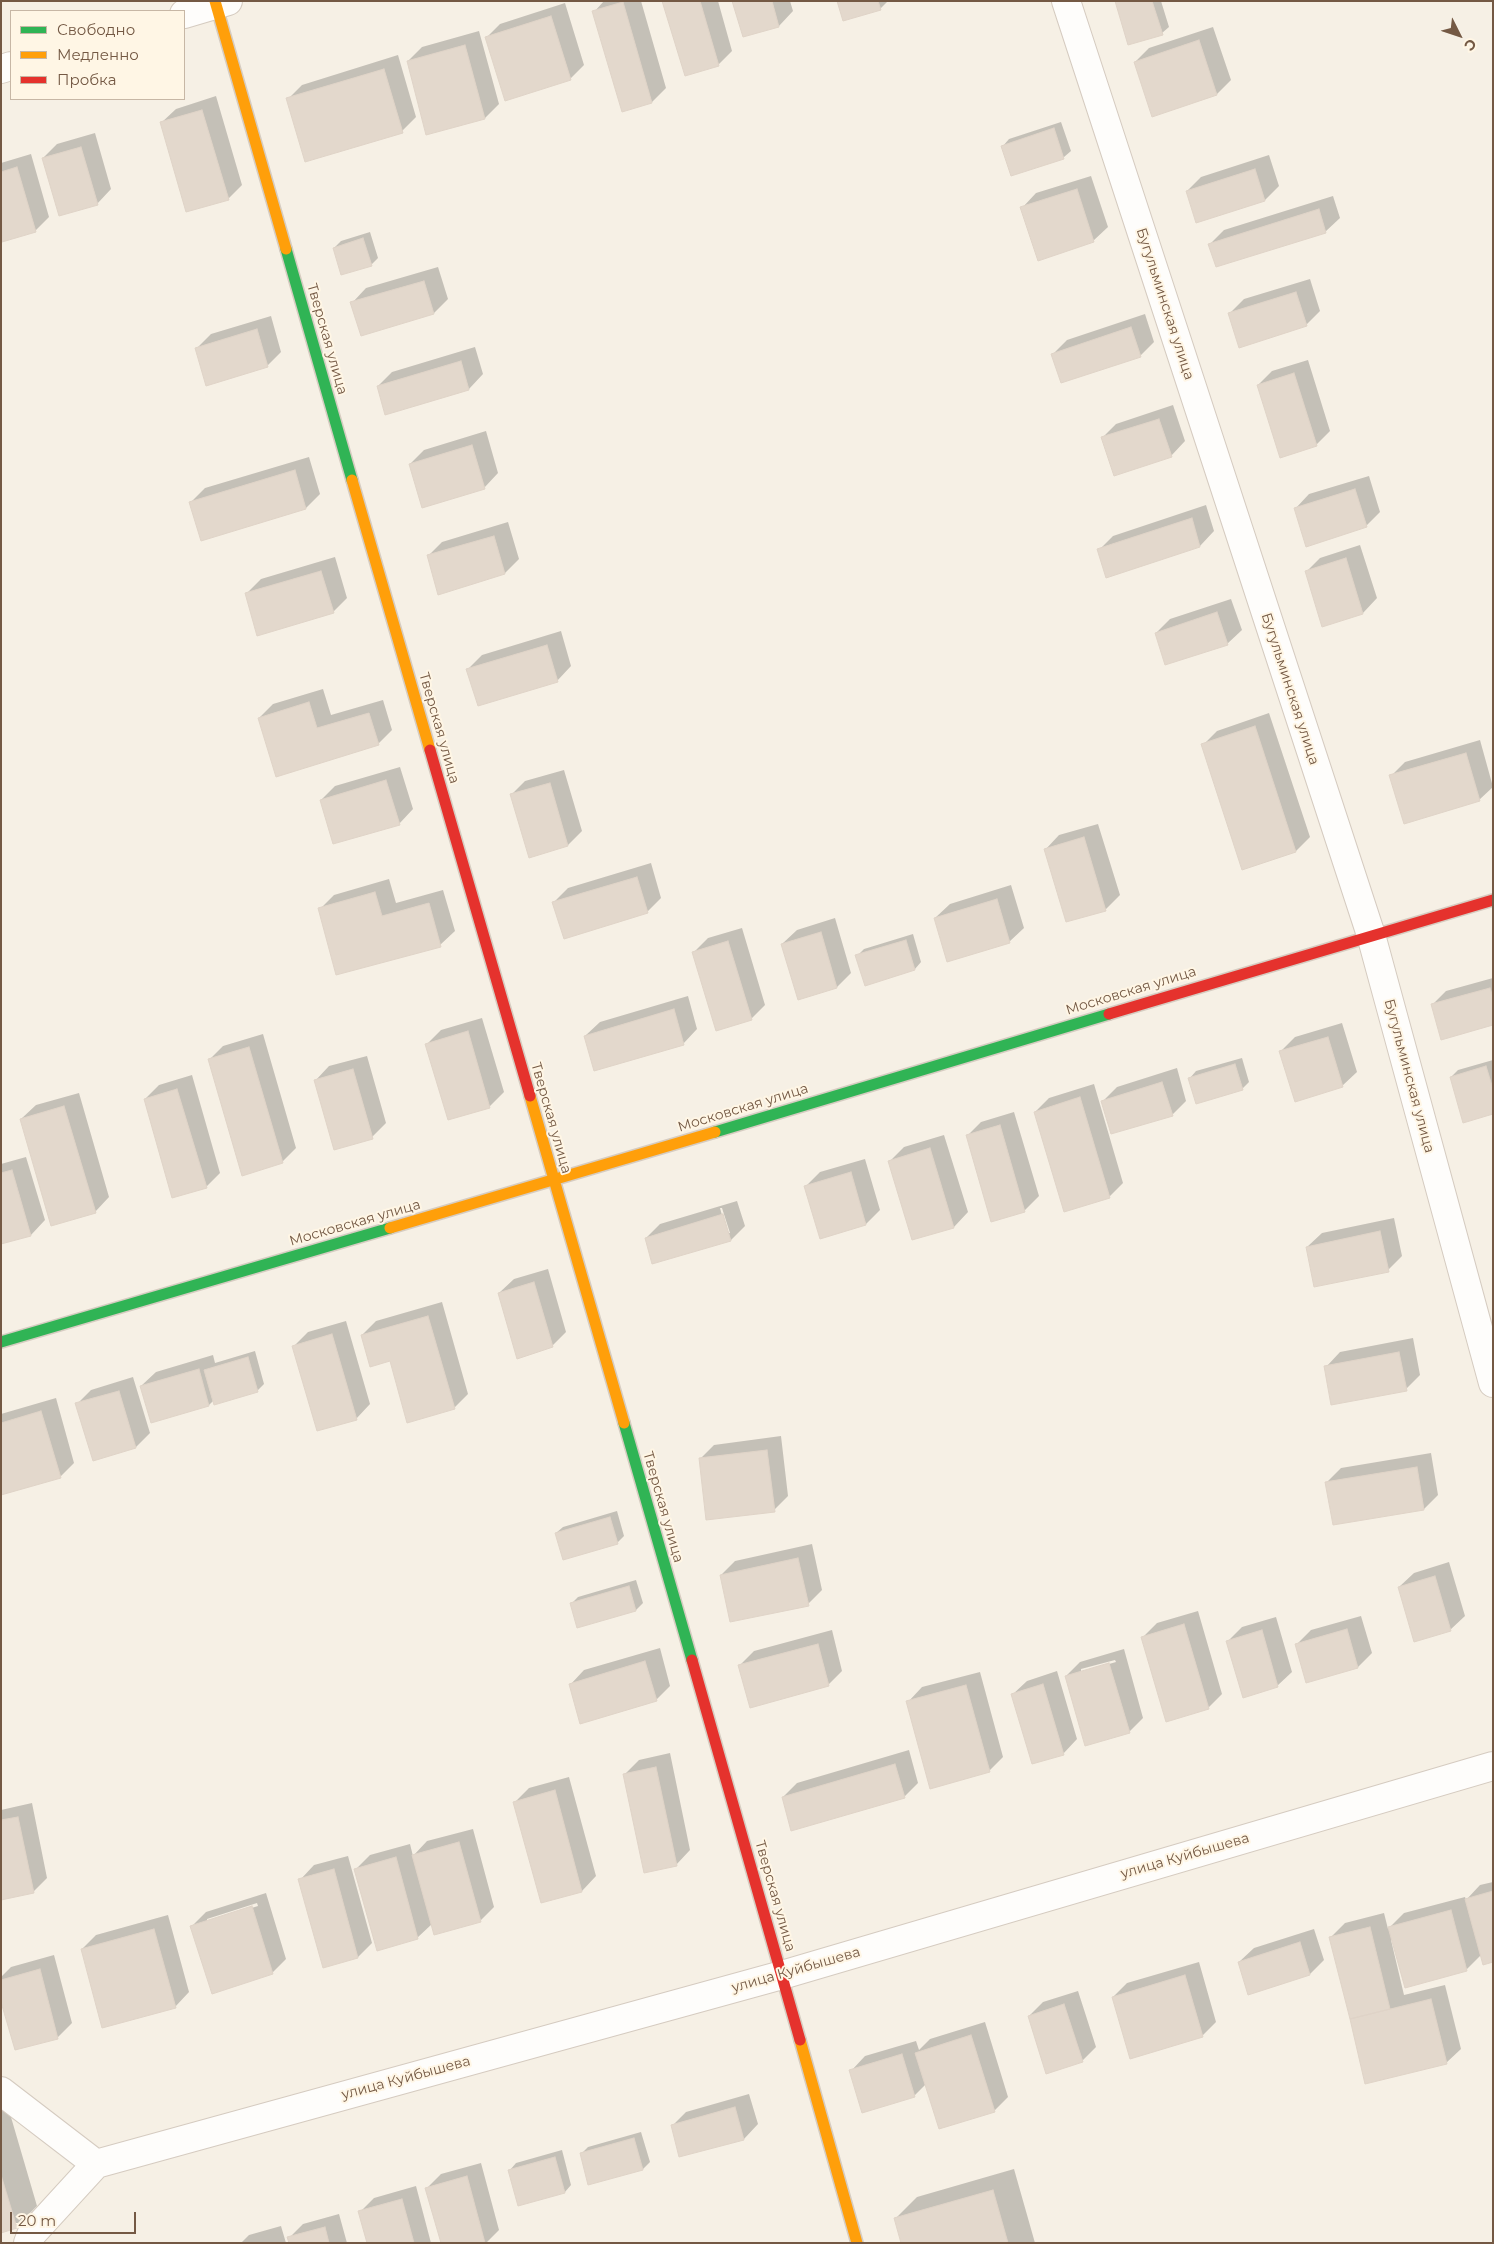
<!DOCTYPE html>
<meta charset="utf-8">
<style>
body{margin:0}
#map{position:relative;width:1494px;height:2244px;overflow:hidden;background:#f6f0e5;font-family:Montserrat,sans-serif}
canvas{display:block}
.frame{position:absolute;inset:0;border:2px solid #745944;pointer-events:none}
.legend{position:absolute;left:10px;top:10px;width:175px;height:90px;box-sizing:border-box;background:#fff6e5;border:1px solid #c7b7a5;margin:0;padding:6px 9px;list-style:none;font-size:15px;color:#745944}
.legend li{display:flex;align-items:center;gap:10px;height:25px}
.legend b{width:25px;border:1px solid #c7b7a5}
.north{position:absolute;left:1434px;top:10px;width:50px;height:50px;-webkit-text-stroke:4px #fff6e5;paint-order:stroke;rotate:131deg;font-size:14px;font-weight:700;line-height:20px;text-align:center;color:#745944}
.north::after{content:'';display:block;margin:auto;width:18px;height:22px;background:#745944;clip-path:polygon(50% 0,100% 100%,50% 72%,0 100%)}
.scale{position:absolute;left:10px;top:2212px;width:126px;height:22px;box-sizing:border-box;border:2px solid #745944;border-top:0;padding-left:6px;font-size:15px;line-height:18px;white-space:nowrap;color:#745944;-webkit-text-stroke:4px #fff6e5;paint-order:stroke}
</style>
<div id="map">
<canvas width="1494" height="2244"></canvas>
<div class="frame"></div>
<ul class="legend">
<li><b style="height:6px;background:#30b455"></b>Свободно</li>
<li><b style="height:6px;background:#ff9f0a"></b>Медленно</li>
<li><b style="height:6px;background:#e5322d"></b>Пробка</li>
</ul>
<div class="north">С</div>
<div class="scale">20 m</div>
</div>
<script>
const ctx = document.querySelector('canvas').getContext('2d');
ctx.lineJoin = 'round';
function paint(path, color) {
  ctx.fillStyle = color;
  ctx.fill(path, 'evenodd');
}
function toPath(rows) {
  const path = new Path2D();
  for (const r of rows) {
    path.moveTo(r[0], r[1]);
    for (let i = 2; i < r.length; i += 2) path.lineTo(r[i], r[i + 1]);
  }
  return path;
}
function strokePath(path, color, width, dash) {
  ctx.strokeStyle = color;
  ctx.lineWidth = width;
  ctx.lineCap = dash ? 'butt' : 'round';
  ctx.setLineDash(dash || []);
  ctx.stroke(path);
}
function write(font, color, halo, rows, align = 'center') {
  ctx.font = font + ' Montserrat,sans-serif';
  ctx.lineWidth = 4;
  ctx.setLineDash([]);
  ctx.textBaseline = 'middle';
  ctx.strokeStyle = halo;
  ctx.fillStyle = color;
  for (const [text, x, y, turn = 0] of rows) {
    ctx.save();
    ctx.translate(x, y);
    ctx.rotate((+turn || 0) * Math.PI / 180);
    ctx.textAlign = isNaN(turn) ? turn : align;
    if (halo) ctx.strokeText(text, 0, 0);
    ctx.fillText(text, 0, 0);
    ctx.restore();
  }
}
paint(toPath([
 [604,1,641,1,666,88,652,102,623,110,594,12],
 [663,1,718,1,732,51,718,65],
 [734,1,790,1,793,11,779,26],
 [838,1,888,1,880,9],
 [1116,1,1161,1,1169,27,1162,33],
 [565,3,584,65,570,79,486,38,500,24],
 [1213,27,1231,80,1217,94,1135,62,1149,48],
 [479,31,499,104,485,118,408,61,422,47],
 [398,55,416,117,402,131,288,99,302,85],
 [216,96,242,185,228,199,161,123,176,109],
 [1061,122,1071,151,1064,157,1012,174,1003,146,1009,139],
 [95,133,111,189,97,204,43,158,57,144],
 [31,154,49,217,35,231,3,240,1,163],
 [1269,155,1279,186,1265,200,1187,191,1201,177],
 [1091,176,1108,227,1093,241,1022,208,1036,193],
 [1333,196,1340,218,1325,232,1210,244,1224,230],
 [370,232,378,258,371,265,334,248,341,241],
 [438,267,448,299,434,313,352,303,366,288],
 [1310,279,1320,311,1306,325,1230,313,1244,299],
 [1145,314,1154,342,1140,356,1053,354,1067,340],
 [271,316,281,352,267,366,197,348,211,334],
 [475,347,483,374,469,389,386,413,378,386,392,372],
 [1308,360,1330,431,1316,445,1258,385,1272,371],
 [1173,405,1185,441,1171,456,1102,438,1116,424],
 [486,431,498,473,484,488,410,464,424,450],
 [309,457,320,494,306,508,191,502,205,488],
 [1369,476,1380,512,1366,526,1295,509,1309,494],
 [1206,505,1214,531,1200,546,1107,576,1099,550,1113,536],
 [508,522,519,559,505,573,439,593,428,556,442,542],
 [1360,545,1377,598,1363,613,1323,625,1306,572,1320,558],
 [335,557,347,598,333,612,247,593,261,579],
 [1231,599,1242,630,1227,644,1156,633,1170,619],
 [561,631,571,666,557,681,468,669,482,655],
 [323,689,331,715,383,700,392,730,378,744,259,718,273,704],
 [1269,713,1310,837,1296,851,1243,868,1203,745,1217,731],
 [1480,740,1493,787,1479,800,1391,776,1405,762],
 [400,767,413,809,399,824,321,800,335,786],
 [564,770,582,831,568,845,511,795,525,781],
 [1098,824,1120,895,1105,910,1045,850,1059,835],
 [651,863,661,898,647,912,554,902,568,888],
 [389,879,396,903,443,890,455,931,440,945,320,909,334,895],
 [1011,885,1024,928,1009,942,935,918,950,904],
 [835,918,851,973,837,987,782,944,797,930],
 [742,928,765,1005,751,1019,694,952,708,938],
 [913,934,921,962,915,969,857,956,864,949],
 [1493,978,1493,1023,1432,1005,1446,991],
 [688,996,697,1029,683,1044,585,1036,600,1022],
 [482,1018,504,1092,489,1107,427,1044,441,1030],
 [1342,1023,1357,1072,1342,1086,1281,1051,1295,1037],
 [263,1034,296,1148,282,1162,209,1060,223,1046],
 [367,1056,386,1123,372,1137,315,1081,329,1066],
 [1242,1058,1249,1082,1242,1089,1190,1078,1196,1071],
 [1493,1060,1493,1113,1451,1077,1458,1070],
 [1177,1068,1186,1101,1172,1115,1103,1101,1117,1087],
 [192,1075,220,1173,206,1187,145,1099,159,1085],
 [1094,1084,1123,1183,1109,1197,1035,1112,1049,1098],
 [79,1093,109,1197,95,1212,21,1119,36,1105],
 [1014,1112,1039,1196,1024,1211,967,1136,981,1122],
 [944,1135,968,1212,954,1227,913,1239,890,1161,904,1147],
 [26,1157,45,1220,31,1235,1,1243,1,1164],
 [865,1159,880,1210,866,1224,805,1187,820,1172],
 [737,1201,745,1226,731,1240,646,1238,660,1224],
 [720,1208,722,1208,730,1233,727,1233],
 [1394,1218,1402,1256,1388,1270,1307,1247,1322,1233],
 [548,1269,566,1332,552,1346,499,1293,514,1279],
 [442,1302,468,1394,454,1408,362,1335,376,1321],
 [346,1321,370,1404,356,1419,293,1347,308,1332],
 [1413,1338,1420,1375,1406,1389,1326,1367,1340,1352],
 [255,1351,264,1384,257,1391,214,1400,209,1405,152,1421,141,1386,156,1372,213,1355,215,1363],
 [133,1377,150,1433,136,1447,77,1404,91,1390],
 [56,1398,74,1463,60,1477,1,1494,1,1414],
 [781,1436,788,1496,774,1510,700,1459,714,1445],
 [1431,1453,1438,1495,1424,1509,1327,1482,1341,1468],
 [617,1511,624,1536,617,1543,556,1533,563,1527],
 [812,1544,822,1590,808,1604,721,1575,735,1561],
 [1449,1562,1465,1616,1450,1630,1399,1587,1414,1573],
 [636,1580,643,1603,636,1610,578,1627,571,1604,578,1597],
 [1198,1611,1222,1694,1208,1708,1143,1637,1157,1623],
 [1361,1616,1372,1653,1358,1667,1297,1644,1311,1630],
 [1276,1617,1292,1672,1277,1686,1228,1641,1242,1627],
 [832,1630,842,1671,828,1685,740,1665,754,1651],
 [660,1648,670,1686,656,1700,570,1685,584,1670],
 [1124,1649,1143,1718,1129,1732,1066,1676,1080,1662],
 [1115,1660,1116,1662,1081,1672,1081,1669],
 [1057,1671,1077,1739,1063,1754,1012,1695,1027,1681],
 [980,1672,1003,1757,989,1771,908,1702,922,1687],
 [909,1750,918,1783,904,1797,783,1797,797,1783],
 [670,1753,690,1850,676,1865,625,1774,639,1760],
 [569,1777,596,1876,582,1891,515,1802,529,1788],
 [32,1803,47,1878,33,1892,1,1899,1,1810],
 [473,1829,494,1907,480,1921,432,1924,417,1938,356,1869,370,1855,410,1844,413,1856,427,1841],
 [348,1856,372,1943,358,1957,324,1966,300,1880,314,1865],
 [1493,1882,1493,1961,1482,1954,1466,1970,1391,1940,1404,1995,1445,1985,1461,2049,1446,2063,1366,2083,1331,1937,1345,1923,1384,1913,1388,1929,1404,1913,1465,1897,1466,1900,1480,1885],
 [266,1893,286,1959,272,1973,192,1926,206,1912],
 [257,1903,258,1906,207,1922,207,1919],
 [168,1915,189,1992,175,2007,82,1949,96,1935],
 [1314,1929,1324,1960,1310,1974,1239,1962,1254,1948],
 [54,1955,72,2023,58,2037,15,2049,1,1997,1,1977,11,1967],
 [1199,1962,1216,2022,1202,2036,1113,1997,1127,1983],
 [1078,1991,1096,2047,1082,2061,1029,2016,1043,2002],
 [985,2022,1008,2097,994,2111,926,2084,914,2096,851,2071,865,2056,916,2041,919,2050,930,2039],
 [749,2094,758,2124,744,2139,672,2126,686,2112],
 [6,2100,37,2206,16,2227,1,2231,1,2101],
 [641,2132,650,2162,643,2169,589,2184,581,2154,588,2147],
 [562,2150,571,2185,565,2192,510,2170,516,2163],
 [481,2163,499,2230,486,2243,442,2243,427,2188,441,2174],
 [1014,2169,1035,2243,903,2243,896,2218,917,2197],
 [416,2186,431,2243,368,2243,360,2212,374,2198],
 [339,2214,347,2243,290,2243,289,2238,303,2224],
 [281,2226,286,2243,241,2243,249,2235]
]), '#0003');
const building = toPath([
 [662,1,700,1,719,66,685,76,662,1],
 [732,1,772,1,779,27,743,37,732,1],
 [837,1,878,1,881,10,843,21,837,1],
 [1115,1,1152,1,1163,35,1128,45,1115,1],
 [623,2,652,103,622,112,592,11,623,2],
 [551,16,571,80,505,101,485,37,551,16],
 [1199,40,1217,95,1152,117,1134,62,1199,40],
 [465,45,485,119,426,135,407,61,465,45],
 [384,69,403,133,305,162,286,98,384,69],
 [202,110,229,200,186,212,160,122,202,110],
 [1054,128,1064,159,1011,176,1001,146,1054,128],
 [81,147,98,205,59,216,42,158,81,147],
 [17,167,36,232,2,242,1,172,17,167],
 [1255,169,1265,201,1196,223,1186,191,1255,169],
 [1077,189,1094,242,1038,261,1020,207,1077,189],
 [1319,209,1326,233,1216,267,1208,244,1319,209],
 [363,238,372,266,341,275,333,248,363,238],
 [424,281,434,314,361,336,350,302,424,281],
 [1296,292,1307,326,1239,348,1228,313,1296,292],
 [1131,327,1141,357,1061,383,1051,354,1131,327],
 [257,329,268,367,206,386,195,348,257,329],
 [461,361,469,390,385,415,377,386,461,361],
 [1294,373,1317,446,1280,458,1257,385,1294,373],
 [1159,419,1172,457,1114,476,1101,437,1159,419],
 [472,445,485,489,422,508,409,464,472,445],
 [295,470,306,509,201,541,189,502,295,470],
 [1355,489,1367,527,1306,547,1294,508,1355,489],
 [1192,518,1200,547,1106,578,1097,549,1192,518],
 [494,536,505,574,438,595,427,555,494,536],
 [1346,558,1363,614,1322,627,1305,571,1346,558],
 [321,571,334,613,257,636,245,593,321,571],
 [1217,612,1228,645,1165,665,1155,633,1217,612],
 [547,645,558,682,478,706,466,669,547,645],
 [309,702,317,728,369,713,379,745,276,777,258,718,309,702],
 [1255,726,1296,852,1242,870,1201,744,1255,726],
 [1466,753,1480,801,1404,824,1389,775,1466,753],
 [386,780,400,825,333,844,320,800,386,780],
 [550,783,568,846,529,858,510,794,550,783],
 [1084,837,1106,911,1066,922,1044,849,1084,837],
 [637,877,648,913,564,939,552,902,637,877],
 [375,892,382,916,429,903,441,947,336,975,318,908,375,892],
 [997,899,1010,943,947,962,934,918,997,899],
 [821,932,837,988,798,1000,781,944,821,932],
 [906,940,915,970,865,986,855,955,906,940],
 [728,941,752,1020,716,1031,692,952,728,941],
 [1490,988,1493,997,1493,1025,1441,1040,1431,1004,1490,988],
 [674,1009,684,1045,594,1071,584,1036,674,1009],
 [468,1031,490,1108,448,1120,425,1044,468,1031],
 [1328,1037,1343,1087,1295,1102,1279,1051,1328,1037],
 [249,1047,283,1163,242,1176,208,1059,249,1047],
 [1235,1064,1243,1090,1196,1104,1188,1078,1235,1064],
 [1486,1066,1493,1089,1493,1114,1463,1123,1450,1077,1486,1066],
 [353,1069,373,1139,334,1150,314,1080,353,1069],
 [1162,1082,1173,1116,1111,1134,1101,1101,1162,1082],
 [177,1089,207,1188,172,1198,144,1099,177,1089],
 [1080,1097,1110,1198,1064,1212,1034,1112,1080,1097],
 [64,1106,96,1213,51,1226,20,1119,64,1106],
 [1000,1125,1025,1212,991,1222,966,1135,1000,1125],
 [930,1148,954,1228,912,1240,888,1161,930,1148],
 [12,1170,31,1236,1,1244,1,1173,12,1170],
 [851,1172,866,1225,820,1239,804,1186,851,1172],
 [723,1214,731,1241,652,1264,645,1238,723,1214],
 [1380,1231,1389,1272,1314,1287,1306,1247,1380,1231],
 [534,1282,553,1347,517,1359,498,1293,534,1282],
 [428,1316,455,1409,407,1423,390,1361,370,1367,361,1335,428,1316],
 [332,1334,357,1420,317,1431,292,1346,332,1334],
 [1399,1352,1407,1391,1331,1405,1324,1366,1399,1352],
 [248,1357,258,1392,214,1405,204,1370,248,1357],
 [199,1369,209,1406,151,1423,140,1386,199,1369],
 [119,1391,136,1448,93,1461,75,1403,119,1391],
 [41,1411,61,1478,1,1495,1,1423,41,1411],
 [767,1450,775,1512,706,1520,699,1458,767,1450],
 [1417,1467,1424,1510,1333,1525,1325,1482,1417,1467],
 [610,1517,618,1544,563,1560,555,1533,610,1517],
 [798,1558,809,1606,730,1622,720,1575,798,1558],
 [1435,1576,1451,1631,1414,1642,1398,1587,1435,1576],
 [629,1586,636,1611,577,1628,570,1603,629,1586],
 [1184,1624,1209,1709,1166,1722,1141,1637,1184,1624],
 [1347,1629,1358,1668,1306,1683,1295,1644,1347,1629],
 [1262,1630,1278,1687,1243,1698,1226,1641,1262,1630],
 [818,1644,829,1686,750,1708,738,1665,818,1644],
 [645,1661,657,1701,580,1724,569,1684,645,1661],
 [1109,1663,1130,1733,1085,1746,1065,1676,1109,1663],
 [1043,1684,1064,1755,1032,1764,1011,1694,1043,1684],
 [966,1685,990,1772,930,1789,906,1701,966,1685],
 [895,1764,905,1798,791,1831,782,1797,895,1764],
 [656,1767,677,1866,644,1873,623,1774,656,1767],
 [555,1790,582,1892,541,1903,513,1802,555,1790],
 [18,1817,34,1893,1,1900,1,1820,18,1817],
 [459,1842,481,1922,434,1935,412,1855,459,1842],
 [396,1857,418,1939,377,1951,354,1869,396,1857],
 [334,1869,358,1958,323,1968,298,1879,334,1869],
 [1493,1891,1493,1962,1483,1965,1465,1899,1493,1891],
 [252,1906,273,1974,212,1994,190,1926,252,1906],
 [1451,1910,1467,1971,1405,1988,1388,1927,1451,1910],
 [1370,1927,1390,2009,1350,2019,1329,1937,1370,1927],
 [154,1929,176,2008,102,2028,81,1949,154,1929],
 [1300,1942,1310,1975,1248,1995,1238,1962,1300,1942],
 [40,1969,58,2039,15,2050,1,2002,1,1980,40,1969],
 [1185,1975,1203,2037,1130,2059,1112,1997,1185,1975],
 [1431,1999,1447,2064,1365,2084,1350,2019,1431,1999],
 [1064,2004,1083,2062,1046,2074,1028,2016,1064,2004],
 [971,2035,995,2112,939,2129,915,2053,971,2035],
 [902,2054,915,2097,862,2113,849,2070,902,2054],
 [735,2107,744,2140,679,2157,671,2125,735,2107],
 [634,2138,643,2170,588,2185,580,2153,634,2138],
 [555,2157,565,2193,518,2206,508,2170,555,2157],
 [1,2175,17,2228,1,2233,1,2175],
 [467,2176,485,2243,441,2243,425,2188,467,2176],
 [993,2190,1008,2243,901,2243,894,2218,993,2190],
 [402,2199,414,2243,367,2243,358,2211,402,2199],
 [325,2227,329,2243,289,2243,287,2237,325,2227]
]);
paint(building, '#e3d8cc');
strokePath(building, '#dfd3c7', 1);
const street = toPath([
 [1066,1,1371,935,1493,1383],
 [184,14,228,1],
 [1,69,11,66],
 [1,2091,96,2164],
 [96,2164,782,1975,1493,1766],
 [28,2243,31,2235,96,2164]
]);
const fast = toPath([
 [286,249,352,480],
 [715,1132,1109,1014],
 [1,1342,390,1228],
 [624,1423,692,1660]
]);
const slow = toPath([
 [215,1,286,249],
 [352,480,430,750],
 [530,1096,624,1423],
 [390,1228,715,1132],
 [800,2040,857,2243]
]);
const jam = toPath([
 [430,750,530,1096],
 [1109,1014,1493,900],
 [692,1660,800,2040]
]);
strokePath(street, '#d5cbc0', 30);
strokePath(fast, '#d6ccc1', 14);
strokePath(slow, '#d6ccc1', 14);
strokePath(jam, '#d6ccc1', 14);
strokePath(street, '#fefdfb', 28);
strokePath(fast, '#30b455', 11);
strokePath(slow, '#ff9f0a', 11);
strokePath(jam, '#e5322d', 11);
write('14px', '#745944', '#fff6e5', [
 ["Бугульминская улица",1165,304,72],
 ["Тверская улица",327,339,74],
 ["Бугульминская улица",1290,689,72],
 ["Тверская улица",439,728,74],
 ["Московская улица",1131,991,-17],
 ["Бугульминская улица",1409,1076,75],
 ["Московская улица",743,1108,-17],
 ["Тверская улица",551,1118,74],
 ["Московская улица",355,1223,-16],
 ["Тверская улица",663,1507,74],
 ["улица Куйбышева",1185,1856,-16],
 ["Тверская улица",775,1896,74],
 ["улица Куйбышева",796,1970,-16],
 ["улица Куйбышева",406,2078,-15]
]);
</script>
